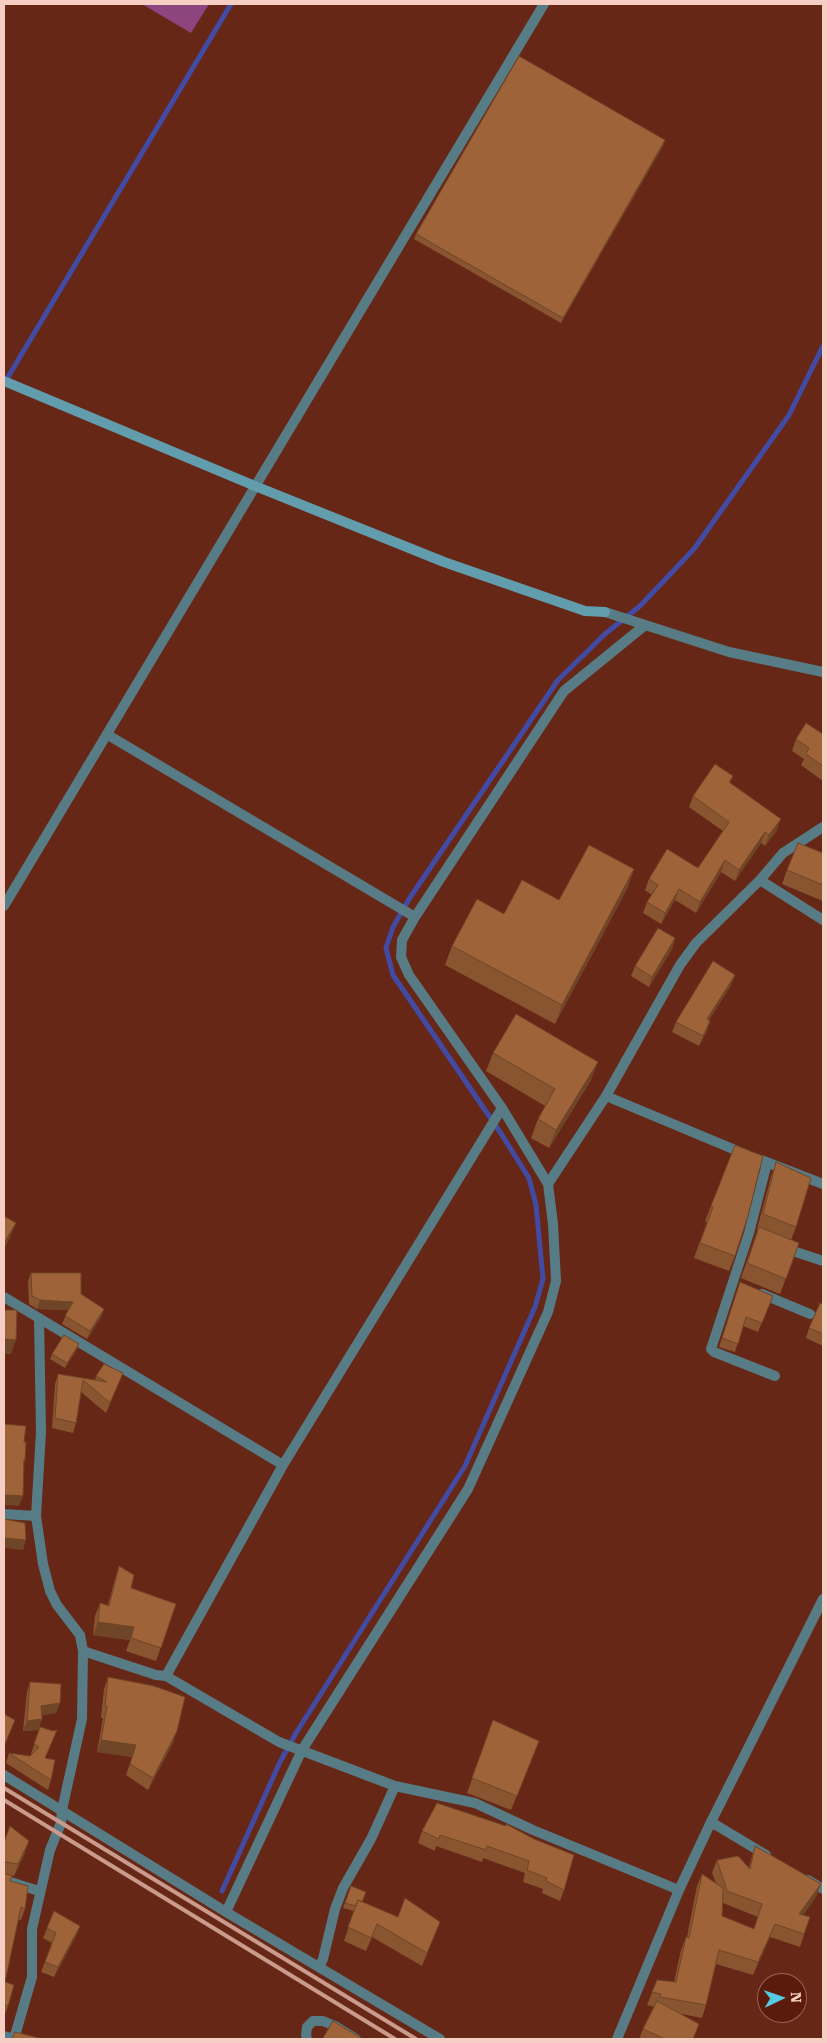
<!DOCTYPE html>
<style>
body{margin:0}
#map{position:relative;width:827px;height:2043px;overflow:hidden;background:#672717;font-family:"Roboto Serif",serif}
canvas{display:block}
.frame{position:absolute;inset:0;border:5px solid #f7cec3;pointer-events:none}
.north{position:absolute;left:757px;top:1973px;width:50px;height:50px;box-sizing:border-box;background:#5b1b0c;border:1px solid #996355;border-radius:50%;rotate:87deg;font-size:14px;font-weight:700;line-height:20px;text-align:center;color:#f7cec3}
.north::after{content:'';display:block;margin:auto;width:18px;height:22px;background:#57c9e2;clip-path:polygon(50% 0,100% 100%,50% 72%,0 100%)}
</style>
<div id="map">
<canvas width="827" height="2043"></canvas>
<div class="frame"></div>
<div class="north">N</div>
</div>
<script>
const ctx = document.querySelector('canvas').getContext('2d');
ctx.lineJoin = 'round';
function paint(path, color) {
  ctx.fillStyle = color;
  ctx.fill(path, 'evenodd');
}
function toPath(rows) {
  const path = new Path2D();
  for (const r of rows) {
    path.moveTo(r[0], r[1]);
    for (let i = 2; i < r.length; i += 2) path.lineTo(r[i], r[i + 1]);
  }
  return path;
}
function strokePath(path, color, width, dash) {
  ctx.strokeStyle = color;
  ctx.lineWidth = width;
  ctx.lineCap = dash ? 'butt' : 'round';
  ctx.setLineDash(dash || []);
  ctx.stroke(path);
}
paint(toPath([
 [142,4,209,4,191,33]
]), '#8d457f');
strokePath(toPath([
 [5,382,231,4],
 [222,1891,280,1762,296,1733,465,1466,535,1307,543,1279,536,1205,529,1178,502,1135,393,975,386,948,393,927,411,896,558,680,605,634,640,606,694,549,789,415,823,346]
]), '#424ba4', 5);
strokePath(toPath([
 [605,612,729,652,823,672],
 [108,735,415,917],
 [760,880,823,920],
 [4,906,544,4],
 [606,1096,745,1154],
 [502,1108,409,975,401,957,402,940,415,917,564,691,644,626],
 [761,1160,823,1184],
 [767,1163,749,1233,711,1349,714,1352,775,1376],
 [548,1184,606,1096,680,965,696,943,760,880,783,853,823,827],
 [784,1248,823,1261],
 [762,1294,810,1314],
 [4,1297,283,1465],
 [4,1514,36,1516],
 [83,1651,156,1675,166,1676,279,1742,395,1786,475,1803,533,1830,679,1890],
 [166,1676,283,1465,502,1108,548,1184,553,1224,556,1281,548,1312,468,1489,302,1750,226,1912],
 [4,1775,226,1912,440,2039],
 [711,1822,766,1855],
 [4,1880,39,1891],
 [808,1880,823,1889],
 [319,1967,323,1959,335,1909,343,1888,371,1839,395,1786],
 [4,2036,14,2039,32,1977,32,1929,50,1850,61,1823,62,1810,82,1719,83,1651,80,1635,57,1605,50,1591,43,1564,36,1516,41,1432,39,1318],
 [307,2039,306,2035,307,2027,313,2021,323,2021,335,2026,356,2039],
 [617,2039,679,1890,711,1822,823,1599]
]), '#577c85', 10);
strokePath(toPath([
 [4,381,255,486,444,562,585,611,605,612]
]), '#619dac', 10);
strokePath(toPath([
 [4,1788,416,2039],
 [4,1800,395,2039]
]), '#ca9a8d', 4);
paint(toPath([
 [665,140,663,146,561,323,414,239,416,234],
 [823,734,823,781,801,765,804,759,792,751,796,739],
 [733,776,730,783,777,830,765,846,761,843,735,881,721,872,696,913,675,900,661,924,643,913,647,902,652,895,645,890,649,879,698,868,723,831,689,807,693,796],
 [823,853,823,901,782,884,787,870],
 [634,869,627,889,555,1024,445,965,452,946],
 [675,938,672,949,649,987,631,976,635,966],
 [735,975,731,985,709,1020,710,1021,707,1031,699,1046,672,1032,676,1022],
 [493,1053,591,1080,549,1148,531,1138,538,1119,545,1106,486,1071],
 [735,1145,735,1256,729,1271,694,1258,707,1222,705,1221],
 [776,1162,796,1227,791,1240,799,1243,780,1294,741,1278,758,1229,757,1229,771,1177],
 [31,1273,81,1294,104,1309,101,1317,87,1339,62,1324,68,1310,37,1309,29,1304,28,1281],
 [737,1291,773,1296,758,1332,743,1326,735,1352,719,1347],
 [823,1304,823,1346,806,1338,809,1328],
 [77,1349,65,1368,50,1359,52,1354],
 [123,1373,106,1413,81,1392,76,1423,73,1433,52,1428,55,1384,58,1374,95,1380,96,1376],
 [119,1566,131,1588,176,1604,156,1661,126,1651,130,1640,93,1635,95,1616,100,1603,108,1605,115,1579],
 [108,1677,173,1743,148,1790,126,1775,132,1757,97,1752,103,1718,101,1718,104,1689],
 [30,1682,60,1703,56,1713,42,1715,38,1730,23,1731,27,1692],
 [493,1720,539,1741,511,1810,467,1793],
 [40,1727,53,1731,57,1730,45,1758,51,1780,48,1790,6,1763,9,1753,30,1756,32,1755,31,1754],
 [506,1826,564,1890,560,1901,542,1893,543,1889,523,1882,525,1873,483,1858,482,1862,436,1846,435,1851,418,1843,422,1831],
 [4,1842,25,1853,14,1876,6,1874,10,1881,25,1909,21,1920,18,1920,5,1982,8,2006,4,2017],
 [755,1846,821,1884,816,1897,803,1915,810,1917,800,1947,770,1937,753,1975,716,1964,706,2005,702,2018,682,2014,694,2039,639,2039,643,2029,654,2007,647,2005,657,1980,674,1982,681,1950,686,1937,687,1937,697,1886,702,1874,716,1883,712,1873,717,1860,749,1867],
 [723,1903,758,1917,754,1929,722,1916],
 [351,1886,362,1902,398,1917,440,1922,422,1966,372,1937,366,1951,344,1941,354,1911,343,1908],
 [54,1911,80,1926,76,1936,54,1977,41,1972,52,1943,43,1938]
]), '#885530');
paint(toPath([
 [665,140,663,146,561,323,563,318],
 [781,819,777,830,765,846,769,835],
 [765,832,761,843,735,881,739,870],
 [725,860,721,872,696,913,700,902],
 [634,869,627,889,555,1024,562,1005],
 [679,889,675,900,661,924,665,913],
 [675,938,672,949,649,987,652,977],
 [735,975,731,985,703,1029,707,1019],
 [710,1021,707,1031,699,1046,703,1036],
 [598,1062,591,1080,549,1148,556,1130],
 [16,1223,10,1238,4,1249,4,1243],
 [40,1300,73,1302,70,1310,37,1309],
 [104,1309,101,1317,87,1339,90,1331],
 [4,1339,16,1340,11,1354,4,1354],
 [79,1344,77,1349,65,1368,67,1363],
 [4,1495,23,1496,19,1506,4,1505],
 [4,1538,11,1538,26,1540,23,1550,4,1548],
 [98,1622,134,1627,130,1640,93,1635],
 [60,1703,56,1713,38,1716,41,1706],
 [42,1719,38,1730,23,1731,27,1721],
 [177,1731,173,1743,148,1790,153,1778],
 [101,1740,136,1745,132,1757,97,1752],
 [29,1841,25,1853,14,1876,18,1864],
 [821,1884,816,1897,795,1927,799,1914],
 [440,1922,435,1935,422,1966,427,1953],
 [775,1924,770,1937,753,1975,758,1962],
 [80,1926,76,1936,54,1977,58,1967]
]), '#6f4527');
const building = toPath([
 [519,56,665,140,563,318,416,234,519,56],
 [806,723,823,734,823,766,806,754,809,748,796,739,806,723],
 [715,764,733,776,729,782,781,819,769,835,765,832,739,870,725,860,700,902,679,889,665,913,647,902,658,885,649,879,667,849,698,868,729,822,693,796,715,764],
 [798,843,823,853,823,885,787,870,798,843],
 [589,845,634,869,562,1005,452,946,477,899,504,914,522,880,559,900,589,845],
 [658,928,675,938,652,977,635,966,658,928],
 [713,961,735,975,707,1019,710,1021,703,1036,676,1022,713,961],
 [516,1014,598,1062,556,1130,538,1119,555,1089,493,1053,516,1014],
 [735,1145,763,1156,748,1216,735,1256,700,1243,713,1207,711,1206,735,1145],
 [776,1162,811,1178,796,1227,763,1214,776,1162],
 [4,1216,16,1223,4,1243,4,1216],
 [759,1227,799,1243,786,1279,747,1263,759,1227],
 [31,1273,81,1273,81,1294,104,1309,90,1331,65,1316,73,1302,40,1300,32,1296,31,1273],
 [740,1282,773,1296,762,1323,746,1317,738,1344,722,1338,740,1282],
 [820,1303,823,1304,823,1334,809,1328,820,1303],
 [4,1310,17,1310,16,1340,4,1339,4,1310],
 [64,1335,79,1344,67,1363,52,1354,64,1335],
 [104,1364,123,1373,110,1403,83,1380,76,1423,55,1418,58,1374,107,1382,96,1376,104,1364],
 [4,1424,26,1426,24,1442,26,1442,25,1460,24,1460,23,1496,4,1495,4,1424],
 [4,1519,25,1523,26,1540,4,1538,4,1519],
 [119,1566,134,1575,131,1588,176,1604,161,1648,131,1638,134,1627,98,1622,100,1603,109,1606,119,1566],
 [108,1677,154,1686,185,1697,177,1731,153,1778,130,1764,136,1745,101,1740,107,1706,105,1706,108,1677],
 [30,1682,61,1684,60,1703,41,1706,42,1719,27,1721,30,1682],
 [4,1714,15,1720,5,1744,4,1744,4,1714],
 [493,1720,539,1741,517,1796,472,1778,493,1720],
 [40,1727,53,1731,57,1730,45,1758,55,1760,51,1780,9,1753,30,1756,39,1747,34,1744,40,1727],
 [437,1803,506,1826,506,1824,534,1839,574,1855,564,1890,546,1881,547,1878,527,1870,529,1861,487,1846,486,1850,440,1835,439,1839,422,1831,437,1803],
 [10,1826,29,1841,18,1864,6,1862,4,1864,4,1842,10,1826],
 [755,1846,821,1884,799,1914,810,1917,804,1934,775,1924,758,1962,719,1950,706,2005,660,1997,661,1994,652,1992,657,1980,676,1982,686,1937,689,1938,702,1874,723,1888,722,1916,754,1929,762,1904,727,1891,717,1860,738,1856,750,1869,755,1846],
 [4,1872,6,1874,12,1876,10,1881,28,1886,25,1909,21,1907,5,1982,14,1985,8,2006,4,2004,4,1872],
 [351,1886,366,1892,362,1902,358,1900,356,1906,345,1903,351,1886],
 [405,1898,440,1922,427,1953,377,1924,371,1938,348,1927,358,1900,398,1917,405,1898],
 [54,1911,80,1926,58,1967,45,1962,56,1933,47,1928,54,1911],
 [657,2001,699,2024,693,2039,665,2039,643,2029,657,2001],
 [333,2021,363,2039,324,2039,323,2038,333,2021],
 [15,2032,43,2039,12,2039,15,2032]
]);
paint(building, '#9e6338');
strokePath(building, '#6f4527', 1);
</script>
